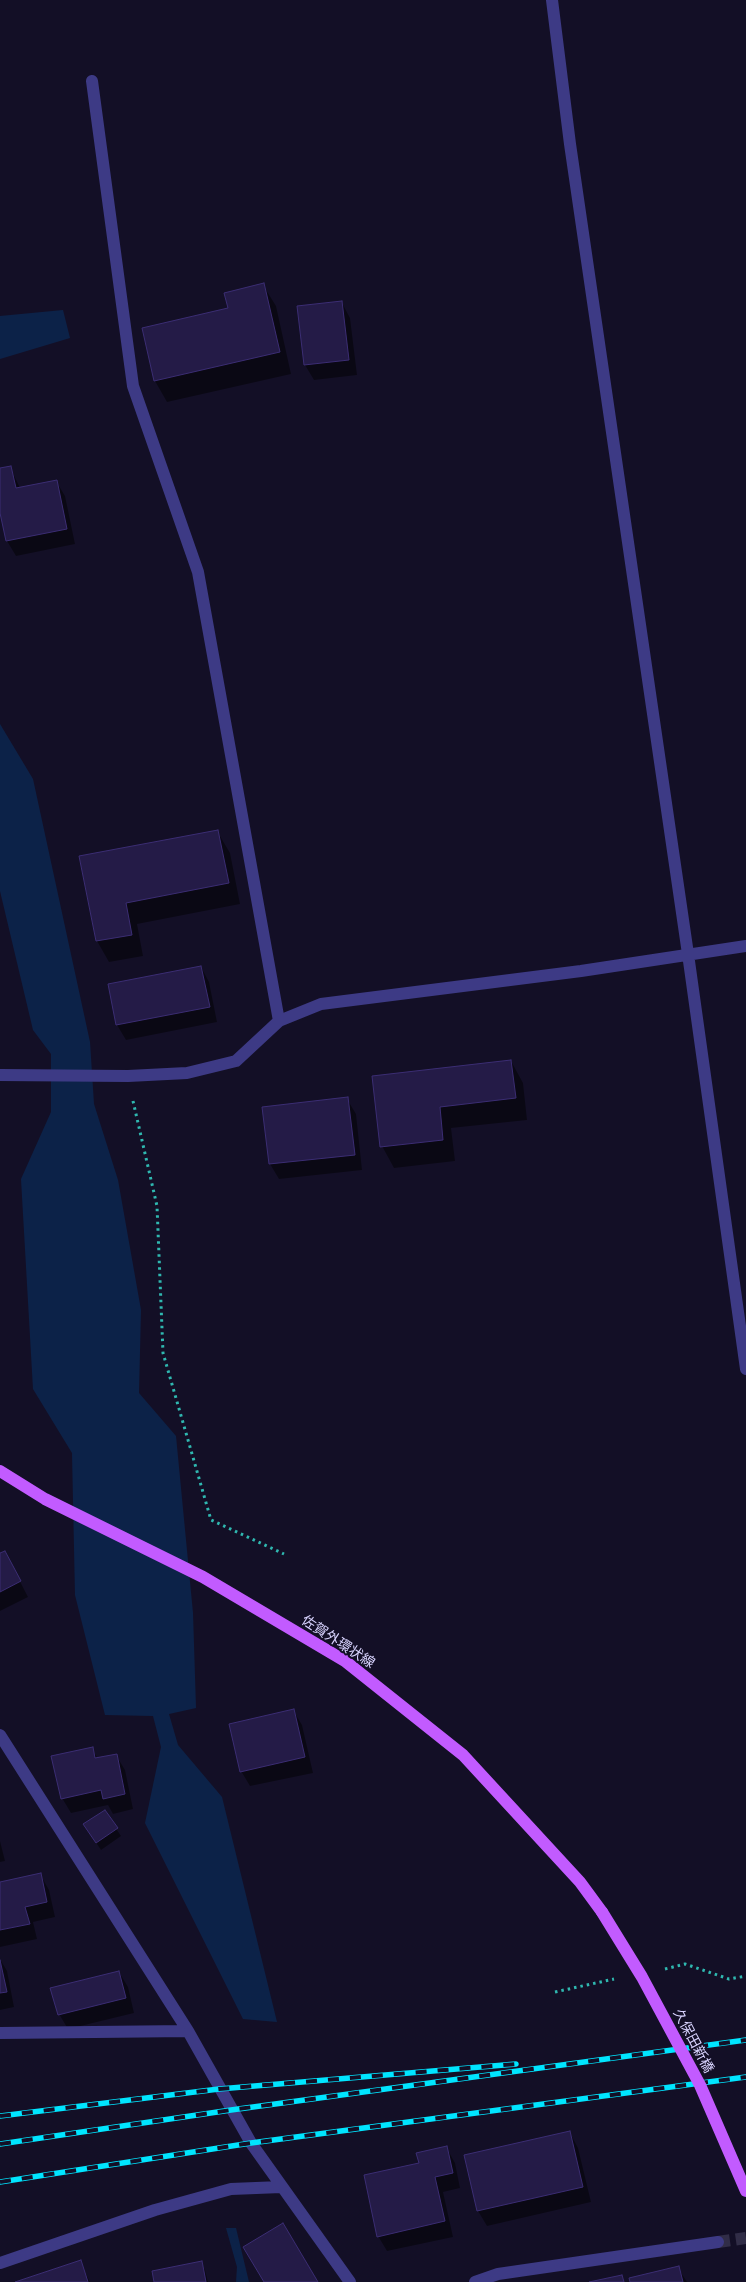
<!DOCTYPE html>
<meta charset="utf-8">
<style>
body{margin:0}
canvas{display:block;background:#130f26}
</style>
<canvas width="746" height="2282"></canvas>
<script>
const ctx = document.querySelector('canvas').getContext('2d');
ctx.lineJoin = 'round';
function paint(path, color) {
  ctx.fillStyle = color;
  ctx.fill(path, 'evenodd');
}
function toPath(rows) {
  const path = new Path2D();
  for (const r of rows) {
    path.moveTo(r[0], r[1]);
    for (let i = 2; i < r.length; i += 2) path.lineTo(r[i], r[i + 1]);
  }
  return path;
}
function strokePath(path, color, width, dash) {
  ctx.strokeStyle = color;
  ctx.lineWidth = width;
  ctx.lineCap = dash ? 'butt' : 'round';
  ctx.setLineDash(dash || []);
  ctx.stroke(path);
}
function write(font, color, halo, rows, align = 'center') {
  ctx.font = font + ' "IBM Plex Sans","Noto Sans JP",sans-serif';
  ctx.lineWidth = 4;
  ctx.setLineDash([]);
  ctx.textBaseline = 'middle';
  ctx.strokeStyle = halo;
  ctx.fillStyle = color;
  for (const [text, x, y, turn = 0] of rows) {
    ctx.save();
    ctx.translate(x, y);
    ctx.rotate((+turn || 0) * Math.PI / 180);
    ctx.textAlign = isNaN(turn) ? turn : align;
    if (halo) ctx.strokeText(text, 0, 0);
    ctx.fillText(text, 0, 0);
    ctx.restore();
  }
}
paint(toPath([
 [63,310,70,338,0,359,0,316],
 [0,724,33,779,90,1042,94,1104,118,1180,141,1310,139,1393,176,1436,193,1613,196,1708,169,1714,178,1745,222,1797,277,2022,243,2019,145,1823,161,1747,153,1716,105,1715,75,1595,72,1453,33,1389,21,1179,51,1112,51,1054,33,1030,0,891],
 [226,2228,236,2228,249,2282,236,2282,237,2267]
]), '#0c2248');
paint(toPath([
 [263,285,276,306,291,374,167,402,155,381,230,309],
 [342,303,350,318,357,375,314,380,305,365],
 [10,467,20,488,56,481,65,496,75,544,16,556,7,541,0,512,0,469],
 [217,831,230,853,240,904,137,924,143,956,109,962,97,941,80,857],
 [201,967,209,982,217,1022,126,1040,117,1025,109,985],
 [511,1061,523,1083,527,1120,451,1128,455,1161,394,1168,382,1146,374,1078],
 [347,1099,356,1114,362,1170,279,1179,270,1164],
 [0,1555,13,1568,28,1597,0,1611],
 [293,1710,302,1725,313,1773,250,1786,241,1771],
 [92,1749,98,1759,116,1755,125,1770,133,1809,113,1814,108,1805,71,1813,62,1798],
 [105,1812,121,1836,101,1850,89,1832],
 [0,1841,5,1861,0,1862],
 [40,1874,49,1890,55,1917,33,1922,37,1939,0,1947,0,1884],
 [0,1959,7,1971,14,2007,0,2010],
 [119,1972,128,1987,134,2013,68,2029,59,2014],
 [570,2133,578,2148,591,2202,487,2226,478,2211,465,2156],
 [446,2147,455,2163,460,2188,443,2192,453,2237,387,2251,378,2236,420,2164],
 [80,2262,90,2282,19,2282],
 [201,2263,205,2270,208,2282,156,2282],
 [678,2268,687,2282,631,2282]
]), '#0007');
const building = toPath([
 [264,283,280,352,154,381,142,328,228,308,224,293,264,283],
 [342,301,349,360,304,365,297,306,342,301],
 [11,466,16,488,57,480,67,529,6,541,0,513,0,468,11,466],
 [218,830,229,883,126,903,132,935,96,941,79,856,218,830],
 [201,966,210,1007,116,1025,108,984,201,966],
 [511,1060,516,1098,440,1107,443,1140,380,1147,372,1076,511,1060],
 [348,1097,355,1155,269,1164,262,1107,348,1097],
 [5,1551,21,1581,0,1592,0,1553,5,1551],
 [294,1709,305,1757,240,1772,229,1724,294,1709],
 [93,1747,95,1758,117,1754,125,1794,103,1799,101,1790,61,1799,51,1756,93,1747],
 [105,1810,118,1828,96,1843,83,1824,105,1810],
 [41,1873,47,1902,25,1907,30,1924,0,1930,0,1882,41,1873],
 [0,1960,7,1992,0,1993,0,1960],
 [119,1971,126,1998,58,2015,50,1988,119,1971],
 [570,2131,583,2187,477,2211,464,2155,570,2131],
 [447,2146,453,2173,435,2177,445,2221,377,2237,364,2175,419,2163,416,2153,447,2146],
 [283,2223,318,2282,264,2282,243,2247,283,2223],
 [81,2260,88,2282,15,2282,81,2260],
 [202,2261,206,2282,154,2282,152,2271,202,2261],
 [679,2266,683,2282,630,2282,629,2278,679,2266],
 [622,2275,624,2282,589,2282,622,2275]
]);
paint(building, '#241b47');
strokePath(building, '#3b2d73', 1);
strokePath(toPath([
 [718,2242,746,2238]
]), '#312d47', 12, [12, 6]);
strokePath(toPath([
 [133,1101,157,1206,163,1353,211,1520,284,1554],
 [665,1969,685,1964,729,1979,746,1976],
 [555,1992,614,1979]
]), '#2fb8b0', 3, [2.5, 4]);
strokePath(toPath([
 [552,0,570,144,688,954,746,1369],
 [92,81,133,386,198,572,279,1021],
 [0,1075,128,1076,187,1073,236,1061,279,1021,321,1004,581,971,746,946],
 [0,1735,188,2031,251,2143,350,2282],
 [0,2033,188,2031],
 [0,2263,155,2210,231,2189,281,2187],
 [475,2282,498,2274,718,2242]
]), '#3d3a85', 12);
strokePath(toPath([
 [0,1471,45,1499,203,1577,345,1661,463,1755,580,1882,602,1912]
]), '#c25bff', 12);
const rail = toPath([
 [0,2116,219,2089,516,2064],
 [0,2144,231,2110,746,2040],
 [0,2182,251,2143,746,2077]
]);
strokePath(rail, '#00e5ff', 5.5);
strokePath(rail, '#130f26', 4, [11]);
strokePath(toPath([
 [602,1912,642,1977,700,2085,746,2191]
]), '#c25bff', 12);
write('14px', '#d9d4ff', '#130f26', [
 ["佐賀外環状線",338,1642,33],
 ["久保田新橋",693,2041,62]
]);
</script>
